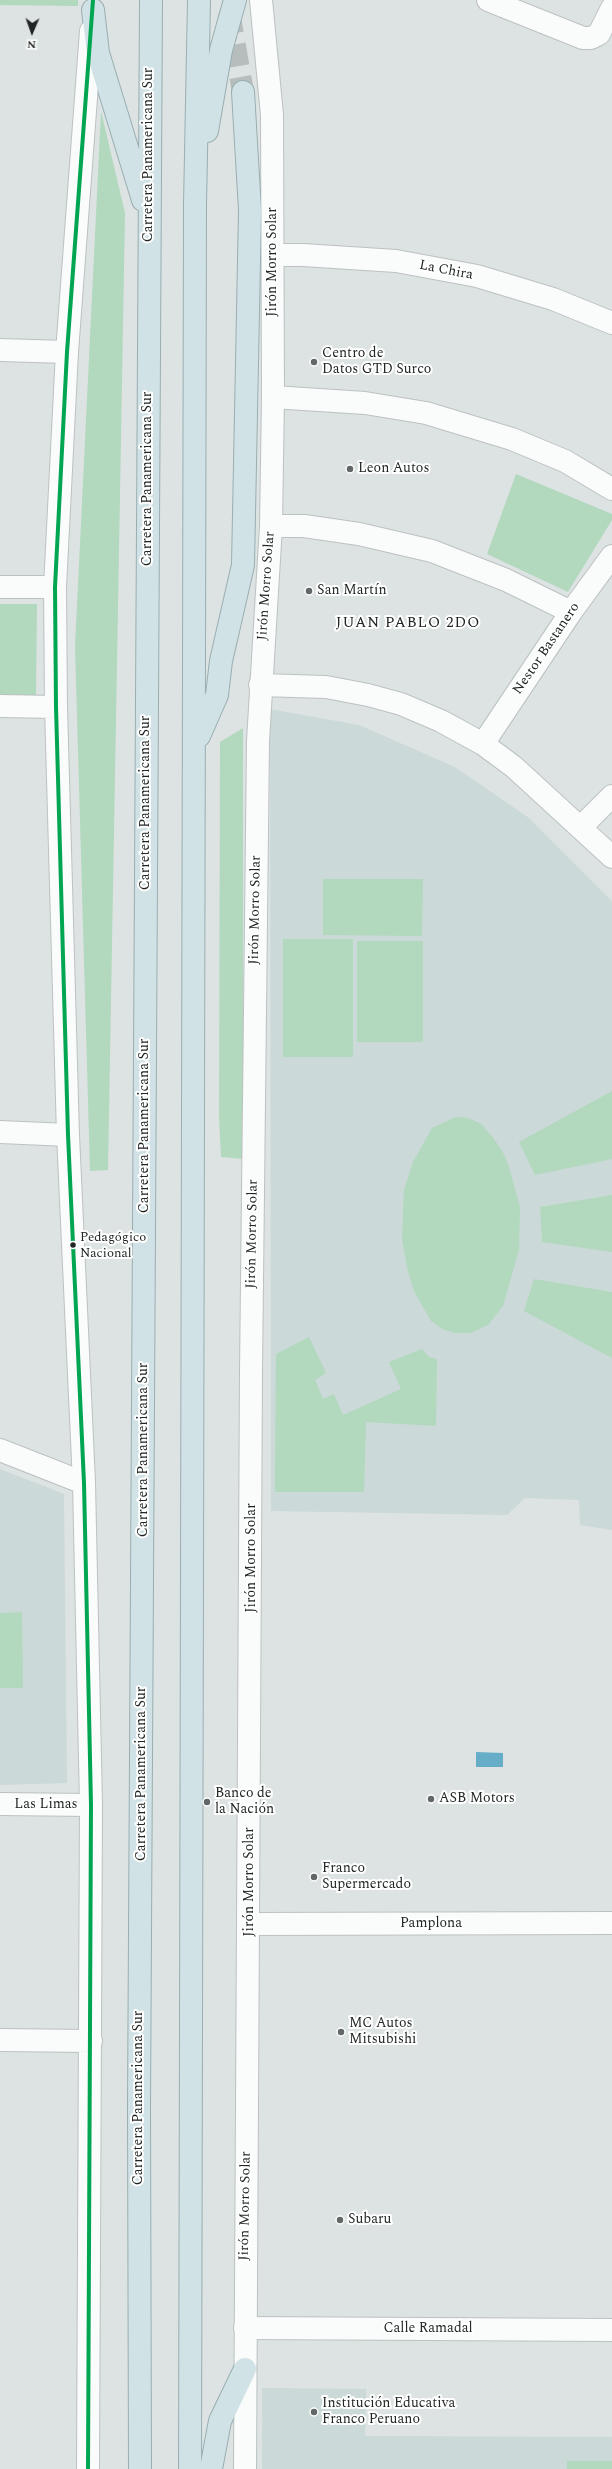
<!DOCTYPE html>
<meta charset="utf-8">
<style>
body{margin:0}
#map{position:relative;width:612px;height:2469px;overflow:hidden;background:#dde3e3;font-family:Spectral,serif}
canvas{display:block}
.north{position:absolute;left:12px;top:12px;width:40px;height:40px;-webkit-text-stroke:3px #fff;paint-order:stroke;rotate:182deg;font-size:11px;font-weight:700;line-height:16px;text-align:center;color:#202524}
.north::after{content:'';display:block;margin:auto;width:14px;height:18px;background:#202524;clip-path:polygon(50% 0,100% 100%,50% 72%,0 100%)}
</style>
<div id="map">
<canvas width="612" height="2469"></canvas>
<div class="north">N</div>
</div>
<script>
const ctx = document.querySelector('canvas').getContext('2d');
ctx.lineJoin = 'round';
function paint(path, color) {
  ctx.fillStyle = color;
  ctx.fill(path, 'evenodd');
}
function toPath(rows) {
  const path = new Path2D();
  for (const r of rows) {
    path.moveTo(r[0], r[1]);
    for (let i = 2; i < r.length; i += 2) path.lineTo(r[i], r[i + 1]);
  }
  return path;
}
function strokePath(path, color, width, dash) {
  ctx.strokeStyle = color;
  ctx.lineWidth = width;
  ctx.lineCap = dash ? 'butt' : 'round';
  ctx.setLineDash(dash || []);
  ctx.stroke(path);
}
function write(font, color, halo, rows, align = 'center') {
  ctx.font = font + ' Spectral,serif';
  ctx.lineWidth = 4;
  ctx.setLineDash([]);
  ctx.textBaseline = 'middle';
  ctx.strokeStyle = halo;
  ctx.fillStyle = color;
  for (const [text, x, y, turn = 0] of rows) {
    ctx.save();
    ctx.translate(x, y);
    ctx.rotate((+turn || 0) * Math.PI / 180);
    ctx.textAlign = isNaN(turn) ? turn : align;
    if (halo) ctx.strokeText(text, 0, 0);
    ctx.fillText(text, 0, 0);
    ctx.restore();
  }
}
paint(toPath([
 [270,709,359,725,455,767,529,818,612,901,612,1530,580,1525,579,1500,525,1498,507,1515,271,1511],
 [0,1469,64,1494,67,1783,0,1785],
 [262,2388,366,2389,365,2436,612,2437,612,2469,262,2469]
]), '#cbd9d8');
paint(toPath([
 [0,0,78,0,78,6,0,5],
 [101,111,125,213,108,1170,90,1171,75,646],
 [516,474,612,514,612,520,568,592,487,554],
 [0,604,37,604,36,695,0,695],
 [243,728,243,1159,221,1157,219,1117,220,742],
 [323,879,423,879,422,936,323,935],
 [283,939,353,939,353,1057,283,1057],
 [357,941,423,941,423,1042,357,1042],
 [612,1091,612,1159,535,1175,519,1142],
 [456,1117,468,1118,481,1124,491,1135,501,1149,508,1164,520,1207,519,1250,503,1306,488,1325,471,1333,455,1333,444,1330,431,1321,414,1291,408,1271,402,1239,404,1190,413,1162,432,1128],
 [612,1195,612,1252,542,1242,540,1207],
 [534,1279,612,1292,612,1358,524,1311],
 [309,1337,326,1373,315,1380,323,1399,334,1394,343,1415,401,1389,389,1362,422,1349,429,1357,437,1359,436,1426,366,1422,364,1492,275,1492,276,1354],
 [22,1612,23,1688,0,1688,0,1613],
 [567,2461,612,2461,612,2469,567,2469]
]), '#b2d8be');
paint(toPath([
 [476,1752,503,1753,503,1767,476,1767]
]), '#66adc8');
strokePath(toPath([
 [229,12,243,92]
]), '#b7bdbd', 22, [22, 11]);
const minor = toPath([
 [488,0,583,38,591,38,599,34,612,8],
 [273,255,303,255,396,261,477,276,553,299,612,323],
 [0,350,67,352],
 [273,397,365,403,426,413,512,439,565,461,612,489],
 [271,526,304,526,359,534,432,551,506,580,571,612],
 [260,685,326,687,368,695,401,704,441,721,483,744,514,767,612,857],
 [483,744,571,612,612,556],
 [581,827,612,796],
 [0,1132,68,1135],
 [0,1450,84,1483],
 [0,1804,91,1805],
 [250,1924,612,1923],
 [245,2328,612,2330]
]);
const tertiary = toPath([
 [0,587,55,587],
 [0,706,56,707],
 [0,2040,91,2041],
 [88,2469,91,1805,84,1483,68,1135,56,707,55,587,67,352,91,31],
 [245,2469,251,1372,258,741,271,526,273,397,272,115,261,0]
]);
const motorway = toPath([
 [93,10,98,53,143,200],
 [207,131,221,50,235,0],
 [199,736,217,695,221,661,243,565,250,210,243,92],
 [140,2469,139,2108,151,0],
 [190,2469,195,205,199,0],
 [211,2469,220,2421,245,2369]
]);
strokePath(minor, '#bcc1c1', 24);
strokePath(tertiary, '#bcc1c1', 24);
strokePath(motorway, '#99aeb1', 24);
strokePath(minor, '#fafbfb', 22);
strokePath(tertiary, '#fafbfb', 22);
strokePath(motorway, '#d0e2e5', 22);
strokePath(toPath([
 [88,2469,91,1805,84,1483,68,1135,56,707,55,587,67,352,93,0]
]), '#00a651', 4);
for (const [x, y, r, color] of [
 [314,362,4,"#626867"],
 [350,469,4,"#626867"],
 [309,591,4,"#626867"],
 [73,1245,3.5,"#202524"],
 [431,1799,4,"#626867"],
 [207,1802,4,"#626867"],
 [314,1877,4,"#626867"],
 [341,2032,4,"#626867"],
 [340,2220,4,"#626867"],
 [314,2412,4,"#626867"]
]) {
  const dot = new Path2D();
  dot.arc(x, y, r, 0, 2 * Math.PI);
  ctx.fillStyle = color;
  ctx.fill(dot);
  strokePath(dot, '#fff', 1.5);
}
write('13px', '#202524', '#fff', [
 ["Pedagógico",80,1238],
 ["Nacional",80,1254]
], 'left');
write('14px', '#202524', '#fff', [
 ["Carretera Panamericana Sur",149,155,-90],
 ["Jirón Morro Solar",273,262,-90],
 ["La Chira",446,271,11],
 ["Carretera Panamericana Sur",148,479,-90],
 ["Jirón Morro Solar",267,586,-86],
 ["Nestor Bastanero",547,649,-56],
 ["Carretera Panamericana Sur",146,803,-90],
 ["Jirón Morro Solar",256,910,-89],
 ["Carretera Panamericana Sur",145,1126,-90],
 ["Jirón Morro Solar",253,1234,-89],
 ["Carretera Panamericana Sur",144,1450,-90],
 ["Jirón Morro Solar",252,1558,-90],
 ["Carretera Panamericana Sur",142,1774,-90],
 ["Las Limas",46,1805],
 ["Jirón Morro Solar",250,1882,-90],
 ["Pamplona",431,1924],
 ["Carretera Panamericana Sur",139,2098,-90],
 ["Jirón Morro Solar",246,2206,-89],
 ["Calle Ramadal",428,2329]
]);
write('14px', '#202524', '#fff', [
 ["Centro de",322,354],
 ["Datos GTD Surco",322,370],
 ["Leon Autos",358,469],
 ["San Martín",317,591],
 ["Banco de",215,1794],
 ["la Nación",215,1810],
 ["ASB Motors",439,1799],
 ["Franco",322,1869],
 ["Supermercado",322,1885],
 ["MC Autos",349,2024],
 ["Mitsubishi",349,2040],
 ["Subaru",348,2220],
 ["Institución Educativa",322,2404],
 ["Franco Peruano",322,2420]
], 'left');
ctx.letterSpacing = '1px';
write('15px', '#202524', '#fff', [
 ["JUAN PABLO 2DO",408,624]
]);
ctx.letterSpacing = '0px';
</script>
